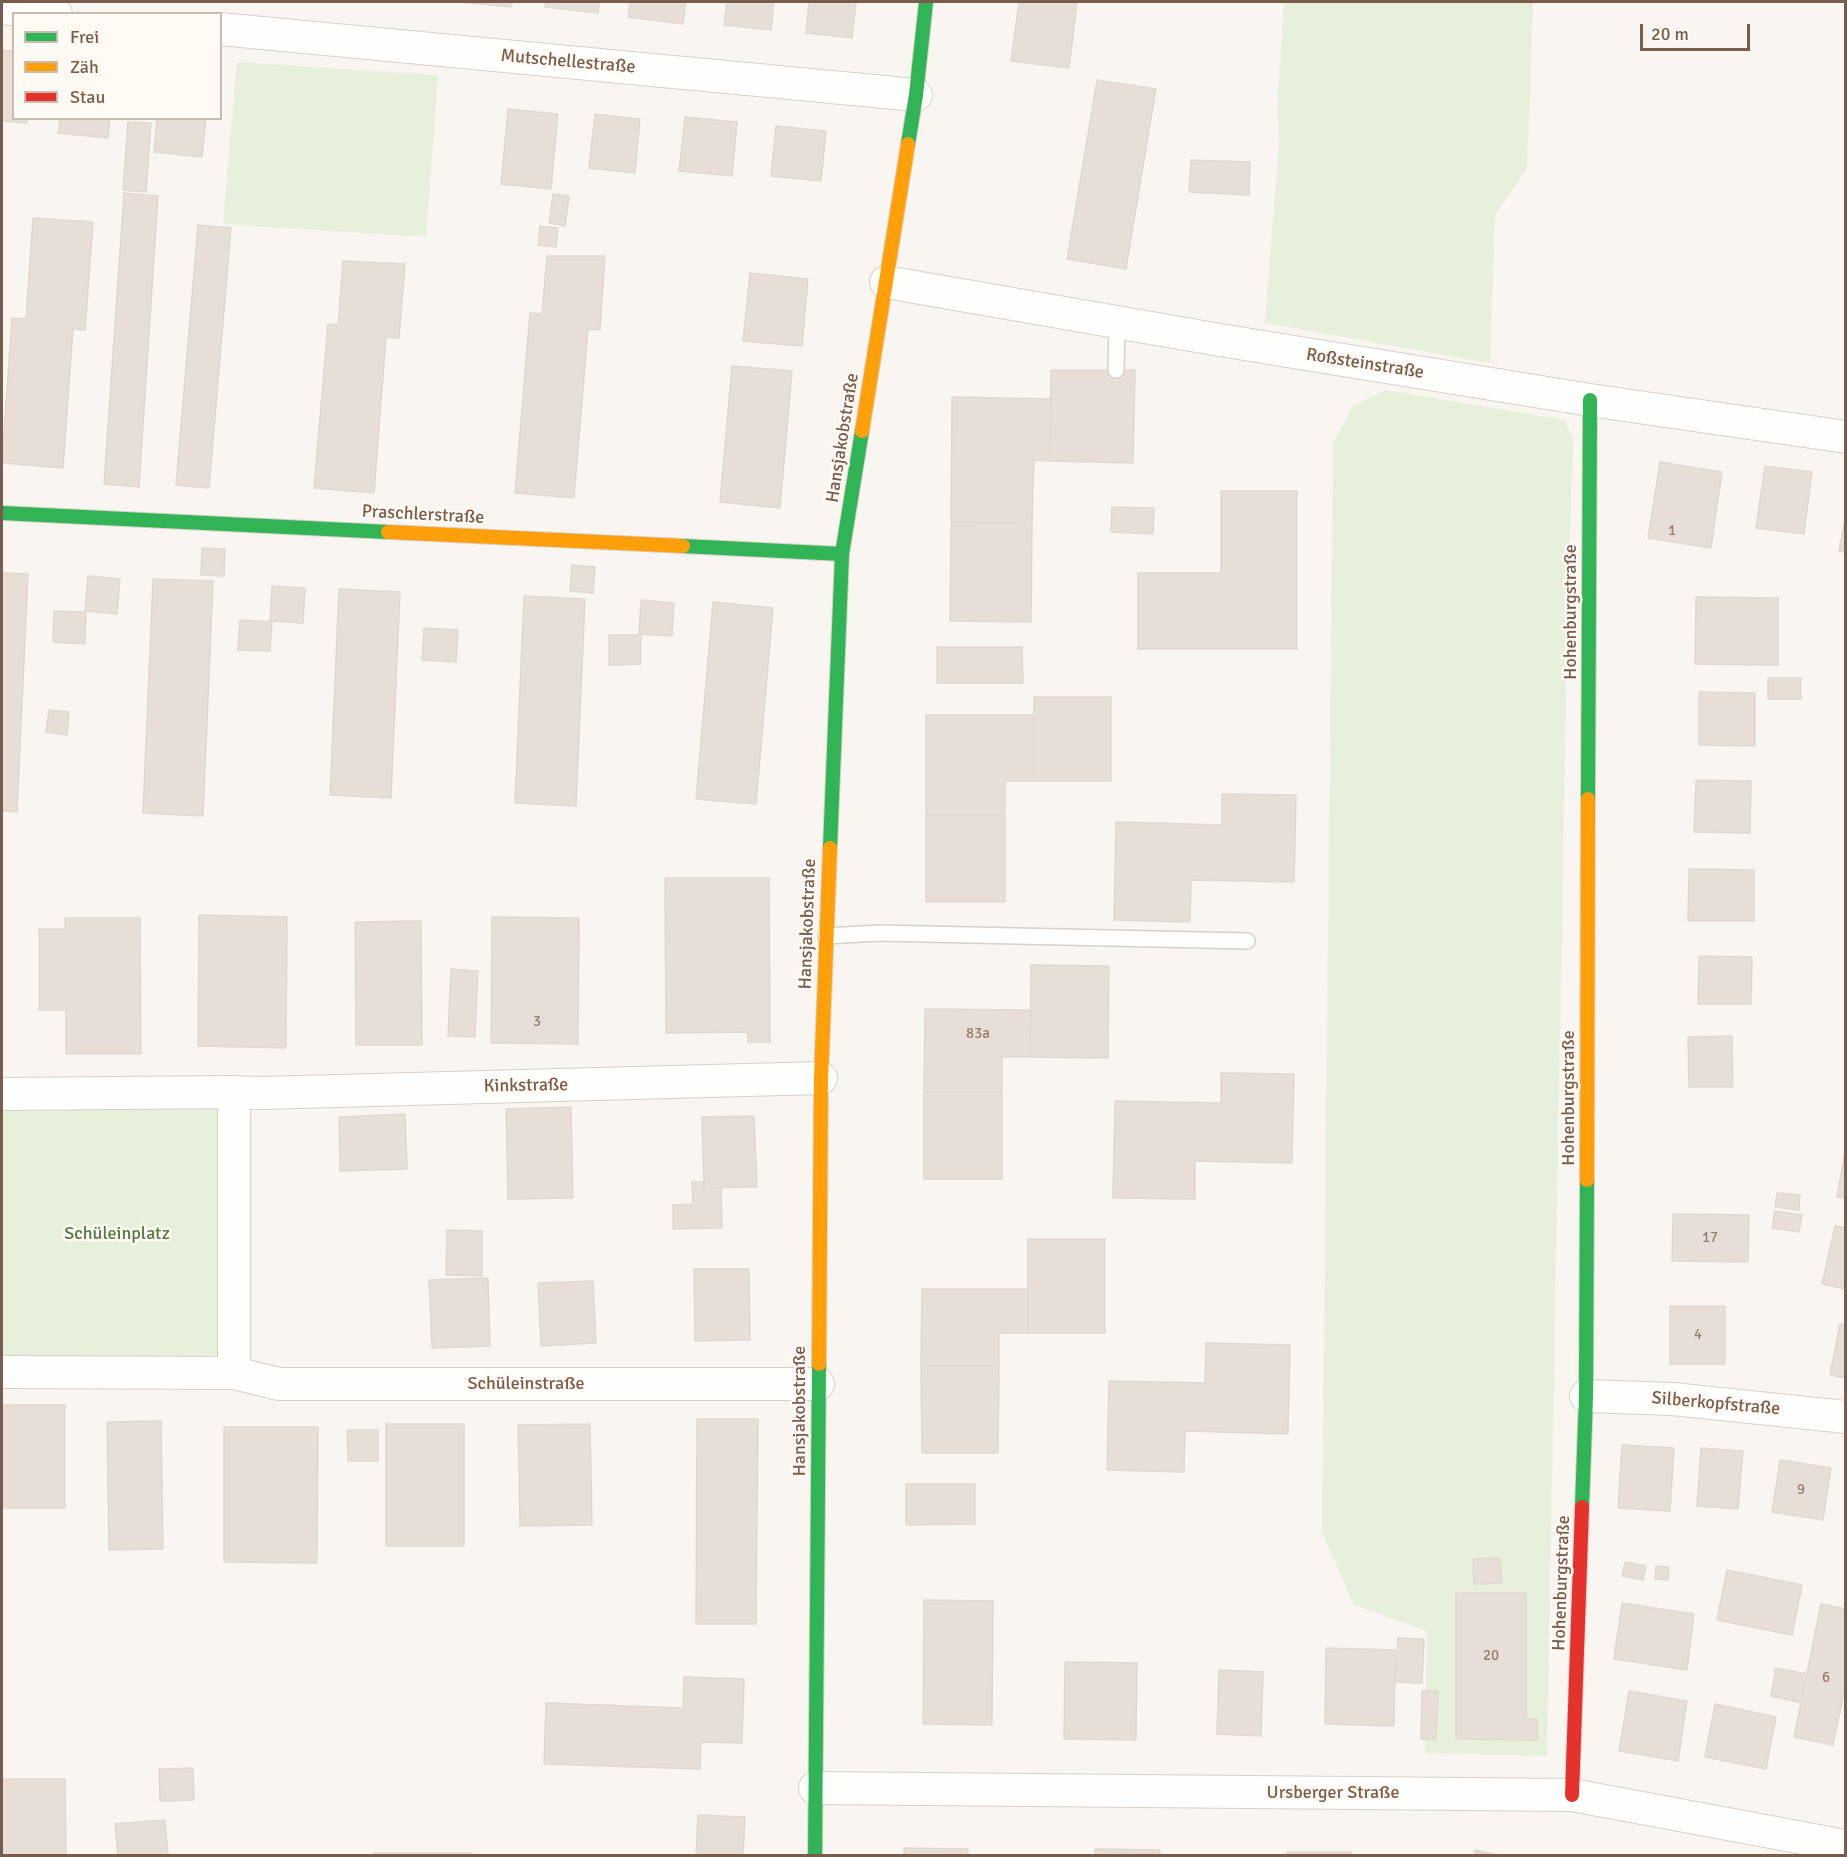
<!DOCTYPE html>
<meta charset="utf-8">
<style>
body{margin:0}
#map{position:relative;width:1847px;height:1857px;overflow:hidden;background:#f9f5f0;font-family:Signika,sans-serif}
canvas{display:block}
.frame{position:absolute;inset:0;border:3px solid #7a5c4d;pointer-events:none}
.legend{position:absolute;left:12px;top:12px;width:210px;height:108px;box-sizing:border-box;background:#fffaf3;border:2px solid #cabbb1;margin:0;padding:8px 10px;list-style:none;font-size:18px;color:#7a5c4d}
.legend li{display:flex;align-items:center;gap:12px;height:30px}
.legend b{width:30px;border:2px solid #cabbb1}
.scale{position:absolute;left:1640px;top:24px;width:110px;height:27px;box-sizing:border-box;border:3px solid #7a5c4d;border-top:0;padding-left:8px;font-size:18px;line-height:21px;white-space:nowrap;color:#7a5c4d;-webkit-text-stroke:4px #fffaf3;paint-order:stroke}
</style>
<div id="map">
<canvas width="1847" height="1857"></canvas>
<div class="frame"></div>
<ul class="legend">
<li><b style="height:8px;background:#30b455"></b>Frei</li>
<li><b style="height:8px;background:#ff9f0a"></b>Zäh</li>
<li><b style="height:8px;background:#e5322d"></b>Stau</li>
</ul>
<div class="scale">20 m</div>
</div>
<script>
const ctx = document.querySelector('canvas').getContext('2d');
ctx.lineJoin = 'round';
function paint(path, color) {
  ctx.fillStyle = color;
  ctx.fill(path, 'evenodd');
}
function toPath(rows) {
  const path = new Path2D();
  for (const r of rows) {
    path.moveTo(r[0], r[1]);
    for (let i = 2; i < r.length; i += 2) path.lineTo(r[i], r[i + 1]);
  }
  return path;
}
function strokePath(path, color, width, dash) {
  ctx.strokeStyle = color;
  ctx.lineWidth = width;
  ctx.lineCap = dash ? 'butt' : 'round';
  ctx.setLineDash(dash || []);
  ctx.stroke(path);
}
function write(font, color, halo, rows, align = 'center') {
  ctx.font = font + ' Signika,sans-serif';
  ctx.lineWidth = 5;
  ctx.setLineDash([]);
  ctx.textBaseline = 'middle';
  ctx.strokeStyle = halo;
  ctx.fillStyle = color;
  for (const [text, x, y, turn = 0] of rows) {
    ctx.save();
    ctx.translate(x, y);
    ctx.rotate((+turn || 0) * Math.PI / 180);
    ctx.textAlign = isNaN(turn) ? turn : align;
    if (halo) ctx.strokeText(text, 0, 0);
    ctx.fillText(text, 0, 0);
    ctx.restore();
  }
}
paint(toPath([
 [1284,2,1533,2,1527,169,1495,215,1490,363,1265,323,1279,144,1278,95],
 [237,62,438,75,426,237,223,224],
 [1386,390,1565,420,1573,440,1567,639,1547,1756,1425,1753,1427,1631,1354,1605,1322,1532,1333,444,1353,406],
 [2,1099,234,1101,231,1360,2,1358]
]), '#e7f0db');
const building = toPath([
 [461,2,512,2,511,7,461,2],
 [546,2,599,2,598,13,545,7,546,2],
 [630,2,686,2,683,24,628,17,630,2],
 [727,2,774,2,771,30,724,25,727,2],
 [809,2,856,2,852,38,806,33,809,2],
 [1019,2,1077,2,1069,68,1011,61,1019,2],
 [2,50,14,51,14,118,27,118,27,123,2,121,2,50],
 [1097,80,1156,89,1126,269,1067,259,1097,80],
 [508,109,558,114,551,189,501,184,508,109],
 [595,114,640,119,635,173,589,168,595,114],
 [685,117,737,122,732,176,679,171,685,117],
 [60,118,110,118,108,138,58,133,60,118],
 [157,118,206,118,202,157,154,152,157,118],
 [128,122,151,123,146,192,123,190,128,122],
 [776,126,826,131,821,181,771,176,776,126],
 [1191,160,1250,162,1249,195,1189,192,1191,160],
 [124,193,158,196,139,487,104,484,124,193],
 [553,194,569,196,565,226,549,223,553,194],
 [33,218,93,222,85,330,73,329,63,468,2,463,12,318,26,319,33,218],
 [198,225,231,228,209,488,176,485,198,225],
 [540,226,558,228,556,247,538,245,540,226],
 [547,256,605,256,600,330,588,329,574,498,515,493,530,313,542,314,547,256],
 [343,261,405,264,399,338,386,337,374,493,314,488,328,324,338,325,343,261],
 [750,273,808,279,802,346,743,341,750,273],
 [732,366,792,371,780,508,720,502,732,366],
 [1051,370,1135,370,1133,463,1050,461,1051,370],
 [952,397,1051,399,1050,461,1034,460,1032,523,951,522,952,397],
 [1660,462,1722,472,1711,548,1648,538,1660,462],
 [1765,466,1812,472,1804,534,1756,528,1765,466],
 [1221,491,1297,491,1297,649,1138,649,1138,573,1221,573,1221,491],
 [1112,507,1154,508,1153,534,1111,532,1112,507],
 [1846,514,1846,552,1839,551,1846,514],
 [951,522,1032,523,1031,622,950,621,951,522],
 [202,548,225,549,224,576,201,575,202,548],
 [572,565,595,567,593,593,570,591,572,565],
 [2,573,28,574,17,812,2,811,2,573],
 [88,576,120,579,117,614,85,611,88,576],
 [153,579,213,581,203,816,143,813,153,579],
 [272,586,305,588,303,623,270,621,272,586],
 [339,589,400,592,391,798,330,795,339,589],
 [524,596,585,599,576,806,515,803,524,596],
 [1696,597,1778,598,1778,665,1695,664,1696,597],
 [641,600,674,603,672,636,639,634,641,600],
 [713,602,773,608,756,804,696,799,713,602],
 [54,611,86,612,85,644,53,642,54,611],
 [240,620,272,622,270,651,238,650,240,620],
 [424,628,458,630,456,662,422,660,424,628],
 [609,635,641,635,641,664,609,665,609,635],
 [937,647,1022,647,1023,683,937,683,937,647],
 [1768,678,1801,678,1801,699,1768,699,1768,678],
 [1699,692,1755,693,1755,746,1699,745,1699,692],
 [1034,697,1111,697,1111,781,1034,781,1034,697],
 [49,710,69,712,67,735,46,732,49,710],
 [926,715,1034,715,1034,781,1005,781,1005,815,926,815,926,715],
 [1696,780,1751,781,1750,833,1694,832,1696,780],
 [1222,794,1296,795,1294,882,1191,880,1190,922,1114,920,1116,822,1222,825,1222,794],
 [926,815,1005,815,1005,902,926,902,926,815],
 [1689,869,1754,870,1754,921,1688,921,1689,869],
 [665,878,769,878,770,1042,748,1042,748,1032,666,1033,665,878],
 [199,915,287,917,286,1048,198,1046,199,915],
 [492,917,579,918,578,1044,491,1043,492,917],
 [65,918,140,918,141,1054,66,1054,66,1010,39,1010,39,929,65,929,65,918],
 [421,921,422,1045,356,1045,355,922,421,921],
 [1699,956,1752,957,1751,1004,1698,1004,1699,956],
 [1031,965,1109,966,1108,1058,1030,1057,1031,965],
 [451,969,478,971,475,1037,448,1036,451,969],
 [925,1009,1031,1010,1030,1057,1002,1057,1002,1092,924,1092,925,1009],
 [1732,1036,1733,1087,1689,1087,1688,1037,1732,1036],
 [1221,1073,1294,1074,1292,1163,1195,1161,1195,1199,1113,1198,1115,1101,1221,1103,1221,1073],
 [924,1092,1002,1092,1002,1179,924,1179,924,1092],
 [571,1107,573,1198,508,1199,506,1109,571,1107],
 [405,1114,407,1169,340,1171,339,1117,405,1114],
 [754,1116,757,1187,704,1188,702,1117,754,1116],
 [1845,1152,1846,1152,1846,1198,1837,1197,1845,1152],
 [692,1182,704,1182,704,1188,721,1188,722,1228,673,1229,673,1205,693,1204,692,1182],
 [1777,1193,1800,1195,1799,1210,1775,1207,1777,1193],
 [1775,1211,1802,1215,1799,1232,1772,1228,1775,1211],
 [1673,1214,1749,1215,1748,1262,1672,1261,1673,1214],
 [1835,1226,1846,1228,1846,1289,1822,1284,1835,1226],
 [447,1230,482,1231,482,1276,446,1275,447,1230],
 [1028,1239,1105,1239,1105,1333,1028,1333,1028,1239],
 [694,1269,749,1269,750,1340,695,1341,694,1269],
 [488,1278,490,1346,432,1348,429,1280,488,1278],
 [593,1281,596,1343,541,1346,538,1283,593,1281],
 [922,1289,1028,1289,1028,1333,999,1333,999,1366,921,1366,922,1289],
 [1670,1306,1725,1306,1725,1364,1670,1364,1670,1306],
 [1840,1324,1846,1325,1846,1378,1830,1375,1840,1324],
 [1206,1343,1290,1345,1288,1434,1185,1431,1184,1472,1107,1470,1109,1381,1205,1383,1206,1343],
 [921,1366,999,1366,998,1453,922,1453,921,1366],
 [4,1405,65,1405,65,1508,4,1508,4,1405],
 [697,1419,758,1419,756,1624,696,1624,697,1419],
 [161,1421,163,1549,109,1550,107,1422,161,1421],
 [386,1424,464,1424,464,1546,386,1546,386,1424],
 [590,1424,592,1525,520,1526,518,1425,590,1424],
 [224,1427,318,1427,317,1563,224,1562,224,1427],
 [347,1430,378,1430,378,1461,348,1461,347,1430],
 [1622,1445,1674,1448,1670,1511,1618,1508,1622,1445],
 [1701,1448,1743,1451,1738,1509,1697,1506,1701,1448],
 [1780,1460,1831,1468,1823,1520,1772,1512,1780,1460],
 [906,1484,975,1484,975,1524,906,1525,906,1484],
 [1500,1558,1502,1583,1474,1584,1473,1559,1500,1558],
 [1625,1562,1646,1566,1643,1580,1622,1576,1625,1562],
 [1656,1566,1669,1567,1668,1580,1655,1579,1656,1566],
 [1727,1570,1802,1585,1792,1635,1717,1620,1727,1570],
 [1456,1593,1526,1593,1526,1719,1537,1719,1537,1740,1456,1739,1456,1593],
 [924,1600,993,1601,992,1725,923,1724,924,1600],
 [1622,1603,1694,1614,1687,1670,1614,1659,1622,1603],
 [1821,1604,1846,1609,1846,1682,1833,1745,1794,1737,1821,1604],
 [1398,1638,1424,1639,1422,1683,1395,1682,1398,1638],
 [1326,1648,1395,1650,1394,1726,1325,1724,1326,1648],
 [1065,1662,1137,1663,1136,1740,1064,1739,1065,1662],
 [1776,1668,1807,1674,1801,1703,1771,1696,1776,1668],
 [1219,1670,1263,1672,1261,1736,1217,1734,1219,1670],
 [684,1677,744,1679,742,1743,701,1742,700,1769,544,1764,546,1703,683,1708,684,1677],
 [1422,1691,1438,1691,1436,1740,1421,1739,1422,1691],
 [1629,1691,1687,1701,1678,1761,1619,1751,1629,1691],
 [1715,1704,1776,1717,1766,1769,1705,1757,1715,1704],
 [193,1768,194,1800,160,1801,159,1769,193,1768],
 [2,1779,65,1779,66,1856,2,1856,2,1779],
 [698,1815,745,1817,743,1856,696,1856,698,1815],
 [165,1820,168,1856,118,1856,115,1824,165,1820],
 [904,1848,968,1849,968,1856,904,1856,904,1848],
 [1095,1849,1160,1850,1160,1856,1095,1856,1095,1849],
 [1475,1850,1502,1856,1474,1856,1475,1850],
 [1287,1852,1351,1852,1351,1856,1287,1856,1287,1852],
 [374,1853,472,1853,472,1856,374,1856,374,1853]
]);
paint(building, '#e6ded7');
strokePath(building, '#e2d8d2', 1.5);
const lane = toPath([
 [1116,370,1117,322],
 [826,936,879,933,1247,941]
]);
const street = toPath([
 [2,8,56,14],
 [220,29,916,95],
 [886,282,1220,340,1590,400,1846,437],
 [232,1092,261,1093,821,1078],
 [2,1094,232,1092,234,1109,234,1373,2,1372],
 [234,1373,279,1384,818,1384],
 [1586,1396,1673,1399,1846,1417],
 [815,1788,1572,1795,1846,1846]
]);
const fast = toPath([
 [908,144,916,95,926,2],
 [2,513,388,532],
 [683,546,842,554],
 [1588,799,1590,400],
 [830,848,842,554,862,431],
 [1582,1507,1586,1396,1587,1180],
 [815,1856,819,1364]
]);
const slow = toPath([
 [862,431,908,144],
 [388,532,683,546],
 [1587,1180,1588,799],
 [819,1364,821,1078,830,848]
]);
const jam = toPath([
 [1572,1795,1582,1507]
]);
strokePath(lane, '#d7d1cb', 18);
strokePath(street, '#d7d1cb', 34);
strokePath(fast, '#d9d2cb', 16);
strokePath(slow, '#d9d2cb', 16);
strokePath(jam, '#d9d2cb', 16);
strokePath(lane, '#fefefd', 15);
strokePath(street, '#fefefd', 32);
strokePath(fast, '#30b455', 14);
strokePath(slow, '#ff9f0a', 14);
strokePath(jam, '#e5322d', 14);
write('15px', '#977e72', null, [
 ["1",1672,531],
 ["3",537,1022],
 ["83a",978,1034],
 ["17",1710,1238],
 ["4",1698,1335],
 ["9",1801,1490],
 ["20",1491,1656],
 ["6",1826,1678]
]);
write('18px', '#7a5c4d', '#fffaf3', [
 ["Mutschellestraße",568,62,5],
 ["Roßsteinstraße",1365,364,9],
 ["Hansjakobstraße",843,438,-81],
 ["Praschlerstraße",423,515,3],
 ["Hohenburgstraße",1571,612,-90],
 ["Hansjakobstraße",808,924,-88],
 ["Kinkstraße",526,1086,-1],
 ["Hohenburgstraße",1569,1098,-90],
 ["Schüleinstraße",526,1384],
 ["Silberkopfstraße",1716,1404,5],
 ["Hansjakobstraße",800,1411,-90],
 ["Hohenburgstraße",1562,1583,-88],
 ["Ursberger Straße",1333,1793]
]);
write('18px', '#537a41', '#fffaf3', [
 ["Schüleinplatz",117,1234]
]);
</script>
